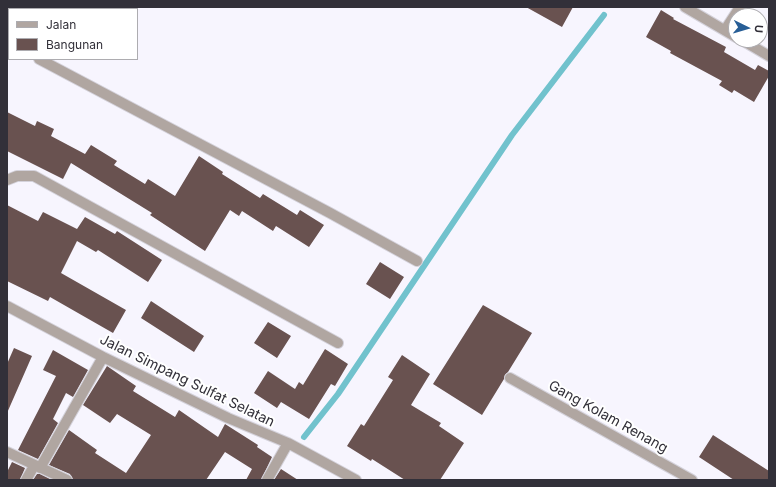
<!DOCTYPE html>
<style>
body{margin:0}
#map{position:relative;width:776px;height:487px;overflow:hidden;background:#f7f5fe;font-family:Inter,sans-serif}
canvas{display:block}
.frame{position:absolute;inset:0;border:8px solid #323039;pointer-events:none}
.legend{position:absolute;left:8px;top:8px;width:130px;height:52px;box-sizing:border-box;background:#fff;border:1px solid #adacb0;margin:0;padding:5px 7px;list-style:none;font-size:12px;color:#323039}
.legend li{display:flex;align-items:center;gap:8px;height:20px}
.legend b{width:20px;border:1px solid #adacb0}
.north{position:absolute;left:728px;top:8px;width:40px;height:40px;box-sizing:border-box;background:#fff;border:1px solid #adacb0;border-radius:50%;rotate:95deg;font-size:11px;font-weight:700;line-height:16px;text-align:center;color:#323039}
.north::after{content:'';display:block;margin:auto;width:14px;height:18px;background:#275e96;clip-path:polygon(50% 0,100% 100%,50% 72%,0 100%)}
</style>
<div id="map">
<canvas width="776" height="487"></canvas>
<div class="frame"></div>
<ul class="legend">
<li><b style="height:5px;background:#b0a6a1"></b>Jalan</li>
<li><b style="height:11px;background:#695250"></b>Bangunan</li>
</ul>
<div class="north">U</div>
</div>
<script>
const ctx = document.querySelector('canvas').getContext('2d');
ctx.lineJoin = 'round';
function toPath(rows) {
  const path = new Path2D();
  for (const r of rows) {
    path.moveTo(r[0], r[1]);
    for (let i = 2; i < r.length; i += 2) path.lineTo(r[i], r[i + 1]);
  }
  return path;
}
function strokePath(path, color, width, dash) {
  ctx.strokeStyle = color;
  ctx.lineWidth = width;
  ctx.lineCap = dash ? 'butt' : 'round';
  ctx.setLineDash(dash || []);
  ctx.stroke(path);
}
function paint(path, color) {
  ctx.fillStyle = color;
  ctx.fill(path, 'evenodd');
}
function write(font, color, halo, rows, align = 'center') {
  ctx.font = font + ' Inter,sans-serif';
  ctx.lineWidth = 4;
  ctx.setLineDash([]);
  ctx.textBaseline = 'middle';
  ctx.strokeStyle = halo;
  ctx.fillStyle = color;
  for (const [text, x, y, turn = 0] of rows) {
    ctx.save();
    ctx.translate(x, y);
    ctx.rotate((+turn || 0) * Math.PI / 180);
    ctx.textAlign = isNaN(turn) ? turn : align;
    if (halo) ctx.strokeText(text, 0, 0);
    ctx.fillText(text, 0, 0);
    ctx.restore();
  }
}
strokePath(toPath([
 [304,437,338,394,512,135,604,15]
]), '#71c2cd', 6);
paint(toPath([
 [526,7,573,7,562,27],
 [661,10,674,18,673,19,726,47,724,52,755,70,758,65,769,71,769,76,754,102,734,90,732,93,719,85,722,81,670,53,671,51,646,37],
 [7,112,35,126,37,121,54,129,51,136,85,154,91,145,117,161,114,165,145,184,148,179,175,196,199,156,223,172,222,174,260,198,263,194,297,215,300,210,324,225,309,247,276,226,273,231,242,211,239,216,230,210,205,251,150,215,152,213,71,163,63,179,7,151],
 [7,205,38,221,43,212,77,229,85,217,115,234,117,231,162,260,148,282,98,250,96,252,77,241,61,273,126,310,113,333,50,297,48,301,7,281],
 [380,262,404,277,390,299,366,284],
 [151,301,204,336,194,352,141,318],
 [483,305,532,333,508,372,505,375,504,379,482,415,433,384],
 [268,322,291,336,277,358,254,343],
 [14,348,32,356,7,413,7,364],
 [325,349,348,364,335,386,331,384,309,419,281,402,277,408,254,393,268,371,295,389,299,382,303,385],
 [53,350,88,370,73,397,66,393,53,419,58,423,38,459,18,450,56,376,43,370],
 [402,355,430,374,411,405,441,423,439,426,464,443,440,480,405,480,372,459,371,461,347,446,361,424,364,426,393,380,388,377],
 [107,366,136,386,133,391,175,417,179,410,218,437,225,424,258,445,257,447,272,457,261,480,246,480,252,469,225,452,206,480,73,480,70,474,49,465,69,430,97,450,95,453,126,473,151,435,117,414,110,423,83,405],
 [713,435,769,471,769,480,734,480,699,457],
 [12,462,25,468,20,480,7,480,7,472],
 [281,469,298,480,274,480],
 [37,474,40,474,52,480,33,480]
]), '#695250');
const minor = toPath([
 [685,7,736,37],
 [725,30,740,7],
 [742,40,769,56],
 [7,42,9,43],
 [39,59,330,213,417,261],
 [7,180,17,176,34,176,338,343],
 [7,306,103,357,228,418,288,443,356,480],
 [510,378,692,480],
 [7,452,67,480],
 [40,468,103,357],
 [26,480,34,466],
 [267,480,288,443]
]);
strokePath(minor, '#d4d2db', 12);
strokePath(minor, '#b0a6a1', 10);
write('14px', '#323039', '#fff', [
 ["Jalan Simpang Sulfat Selatan",187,381,26],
 ["Gang Kolam Renang",608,417,29]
]);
</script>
